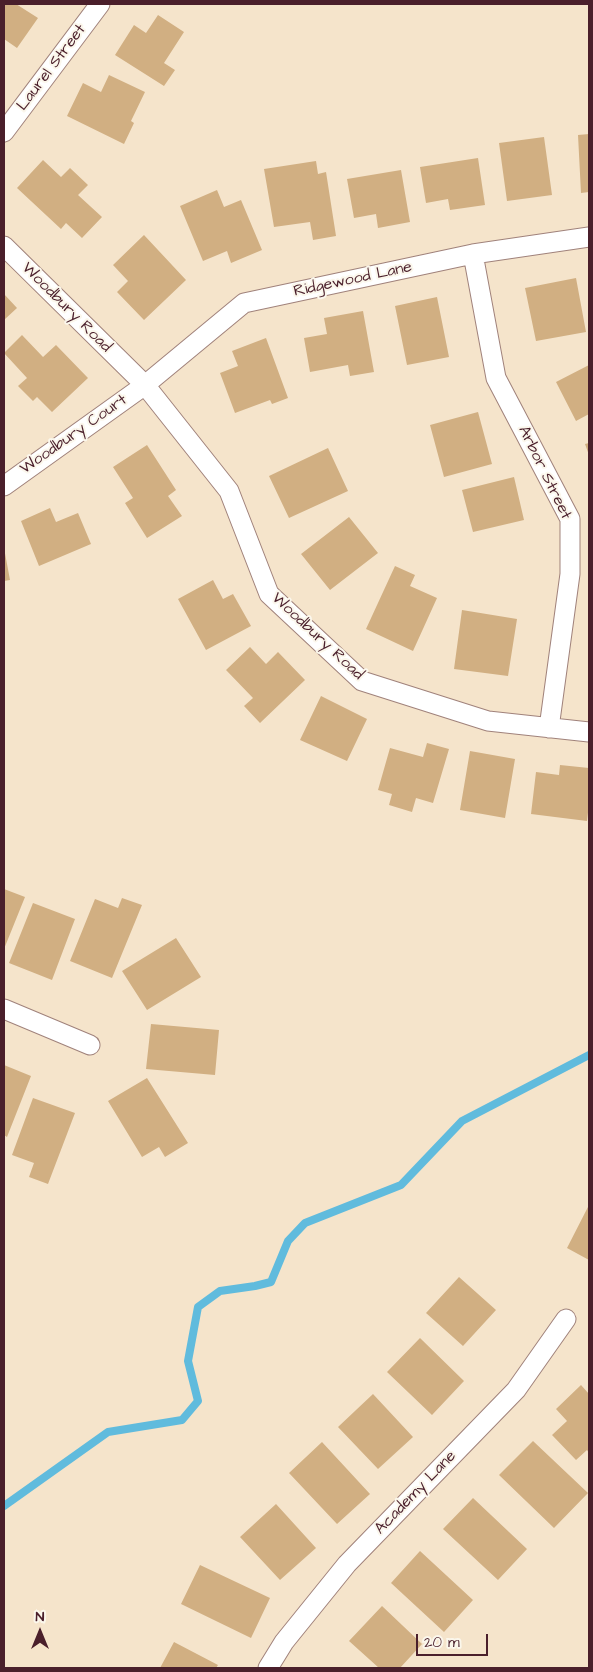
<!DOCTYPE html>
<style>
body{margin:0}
#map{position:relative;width:593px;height:1672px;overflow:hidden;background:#f5e4cb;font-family:"Architects Daughter",sans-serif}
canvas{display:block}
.frame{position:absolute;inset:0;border:5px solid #4a1f2b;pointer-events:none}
.north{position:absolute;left:15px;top:1607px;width:50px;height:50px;-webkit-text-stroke:4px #fbf7ec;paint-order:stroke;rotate:0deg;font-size:14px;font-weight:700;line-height:20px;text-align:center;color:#4a1f2b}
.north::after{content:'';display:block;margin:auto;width:18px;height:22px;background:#4a1f2b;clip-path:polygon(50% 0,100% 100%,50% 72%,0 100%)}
.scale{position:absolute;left:416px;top:1634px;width:72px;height:22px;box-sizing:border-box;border:2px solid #4a1f2b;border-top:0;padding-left:6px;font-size:15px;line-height:18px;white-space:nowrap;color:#4a1f2b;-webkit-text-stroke:4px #fbf7ec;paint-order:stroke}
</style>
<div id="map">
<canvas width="593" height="1672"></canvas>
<div class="frame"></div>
<div class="north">N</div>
<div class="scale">20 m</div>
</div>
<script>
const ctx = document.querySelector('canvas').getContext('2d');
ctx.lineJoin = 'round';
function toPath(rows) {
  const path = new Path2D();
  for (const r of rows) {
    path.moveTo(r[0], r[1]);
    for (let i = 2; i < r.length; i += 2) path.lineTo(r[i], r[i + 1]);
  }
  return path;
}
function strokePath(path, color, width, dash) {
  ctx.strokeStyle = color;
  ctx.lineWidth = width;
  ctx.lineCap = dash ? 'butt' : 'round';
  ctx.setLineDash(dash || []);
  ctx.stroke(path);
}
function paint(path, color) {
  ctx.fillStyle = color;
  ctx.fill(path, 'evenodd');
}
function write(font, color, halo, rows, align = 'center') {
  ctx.font = font + ' "Architects Daughter",sans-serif';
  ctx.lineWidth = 4;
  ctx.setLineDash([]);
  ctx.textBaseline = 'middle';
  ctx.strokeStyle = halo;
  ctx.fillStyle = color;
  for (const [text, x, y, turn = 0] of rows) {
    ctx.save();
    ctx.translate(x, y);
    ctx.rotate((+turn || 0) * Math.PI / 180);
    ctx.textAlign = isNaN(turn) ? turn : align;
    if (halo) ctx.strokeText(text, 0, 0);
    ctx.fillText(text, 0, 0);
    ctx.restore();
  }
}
strokePath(toPath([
 [4,1506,108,1432,182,1420,198,1401,188,1361,198,1307,220,1291,255,1286,271,1282,288,1241,305,1223,401,1185,462,1121,589,1055]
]), '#60bbdd', 8);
paint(toPath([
 [4,4,16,4,38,18,17,48,4,39],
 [158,15,184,32,164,63,175,70,164,86,115,55,134,25,146,33],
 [109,75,145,92,131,121,134,123,124,144,67,116,83,83,101,92],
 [589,134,589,192,581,193,578,135],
 [544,137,552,195,507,201,499,143],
 [478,158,485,205,450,210,448,199,426,203,420,167],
 [43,160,61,177,70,168,88,185,78,195,102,217,82,238,66,223,61,229,17,188],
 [316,161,318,174,326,172,336,236,313,240,310,222,274,227,264,169],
 [401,170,410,222,378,228,376,214,354,218,347,179],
 [217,190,224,207,241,200,262,250,231,263,227,251,203,261,180,206],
 [144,235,186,280,144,320,117,292,128,281,113,265],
 [576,278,586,332,536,341,525,288],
 [4,294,17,308,4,320],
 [437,297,449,357,407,365,395,306],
 [363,311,374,372,350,376,348,365,310,372,304,338,327,334,324,318],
 [22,335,43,357,56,345,88,378,52,412,37,397,33,401,18,386,27,378,4,353],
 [266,338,288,398,272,404,270,400,235,413,220,373,238,366,232,351],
 [589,365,589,414,576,421,556,382],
 [478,412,492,464,444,477,430,425],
 [589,443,589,455,585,444],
 [147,445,176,490,168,496,182,516,147,538,125,503,133,498,113,467],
 [328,448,348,491,289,518,269,476],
 [514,477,524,520,473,532,462,490],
 [50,508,56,522,78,513,91,544,39,566,21,521],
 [349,517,378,553,330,590,301,554],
 [4,548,10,580,4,581],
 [395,566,415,575,410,586,437,598,413,651,366,629],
 [213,580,223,599,233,594,251,626,206,650,178,599],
 [462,610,517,619,508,676,454,669],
 [250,647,266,664,278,652,305,680,260,723,244,706,253,698,226,670],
 [321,696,367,719,347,761,300,740],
 [427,743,449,749,433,803,416,798,412,812,389,805,392,794,378,790,390,748,423,757],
 [470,751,515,759,505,818,460,810],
 [560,765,589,768,589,804,587,821,531,814,536,772,559,775],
 [4,889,25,897,4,949],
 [122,898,142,905,112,978,70,961,95,899,118,908],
 [33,903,75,919,52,980,9,963],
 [176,938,201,977,147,1010,122,971],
 [151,1024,219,1030,215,1075,146,1069],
 [4,1065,31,1076,7,1137,4,1135],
 [147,1078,188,1143,165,1157,159,1147,142,1157,108,1101],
 [33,1098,75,1113,48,1184,29,1177,34,1163,12,1155],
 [589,1205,589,1260,567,1248],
 [459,1277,496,1310,463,1346,426,1313],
 [420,1338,464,1381,432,1415,387,1372],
 [581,1385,589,1394,589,1453,587,1450,576,1460,552,1435,567,1421,556,1409],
 [373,1394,413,1437,378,1469,338,1427],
 [533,1441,588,1493,554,1528,499,1475],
 [322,1442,370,1494,337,1524,289,1473],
 [473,1498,527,1549,498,1580,443,1529],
 [276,1504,316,1548,280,1580,240,1537],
 [420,1551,473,1600,444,1632,391,1583],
 [200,1565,270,1598,251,1638,181,1604],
 [382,1606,422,1644,400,1668,379,1668,349,1641],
 [174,1642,218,1665,216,1668,160,1668]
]), '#d1af82');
const street = toPath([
 [4,132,100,4],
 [4,246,145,385,229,491,269,594,362,681,488,721,589,732],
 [473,254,496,378,570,519,570,574,549,728],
 [4,486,145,385,244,303,473,254,589,237],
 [4,1009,90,1045],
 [268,1668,284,1642,347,1564,516,1390,566,1319]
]);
strokePath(street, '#a0827b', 21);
strokePath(street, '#fff', 19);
write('16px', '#4a1f2b', '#fbf7ec', [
 ["Laurel Street",52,68,-53],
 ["Ridgewood Lane",353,280,-12],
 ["Woodbury Road",66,308,45],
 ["Woodbury Court",74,435,-35],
 ["Arbor Street",544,473,64],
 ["Woodbury Road",317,637,43],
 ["Academy Lane",416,1493,-46]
]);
</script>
